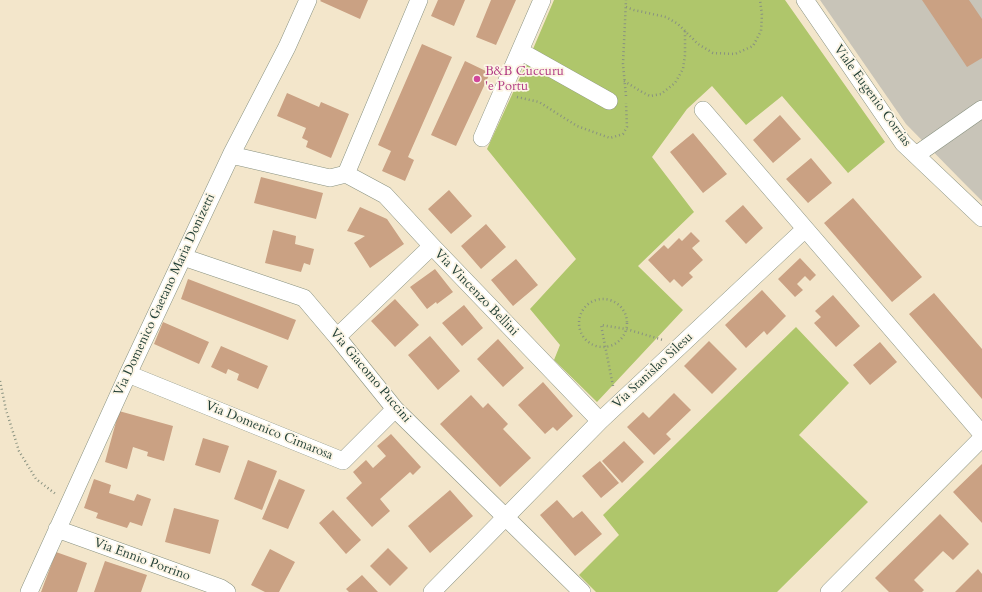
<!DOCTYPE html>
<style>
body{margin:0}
canvas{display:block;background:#f3e6cb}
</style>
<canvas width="982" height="592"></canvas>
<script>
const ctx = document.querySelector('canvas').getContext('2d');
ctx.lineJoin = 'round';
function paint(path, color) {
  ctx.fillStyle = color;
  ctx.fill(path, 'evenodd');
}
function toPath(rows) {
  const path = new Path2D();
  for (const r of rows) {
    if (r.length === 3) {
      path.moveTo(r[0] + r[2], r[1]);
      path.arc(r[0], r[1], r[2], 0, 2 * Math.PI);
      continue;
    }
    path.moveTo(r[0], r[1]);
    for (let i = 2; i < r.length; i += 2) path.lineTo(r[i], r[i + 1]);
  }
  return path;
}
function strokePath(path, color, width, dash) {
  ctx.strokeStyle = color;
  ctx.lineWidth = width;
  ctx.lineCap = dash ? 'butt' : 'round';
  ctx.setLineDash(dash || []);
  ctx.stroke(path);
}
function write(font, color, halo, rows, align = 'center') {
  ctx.font = font + ' Cardo,serif';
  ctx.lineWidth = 3.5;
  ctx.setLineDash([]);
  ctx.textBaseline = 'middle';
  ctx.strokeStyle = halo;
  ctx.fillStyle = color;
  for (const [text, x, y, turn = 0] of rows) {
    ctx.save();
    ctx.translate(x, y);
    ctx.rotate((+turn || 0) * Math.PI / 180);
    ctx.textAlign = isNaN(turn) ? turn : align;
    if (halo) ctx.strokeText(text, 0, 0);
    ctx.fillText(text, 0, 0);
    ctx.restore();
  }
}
paint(toPath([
 [820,0,982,0,982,201,962,181,906,124]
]), '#c8c4b8');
paint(toPath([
 [554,0,785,0,885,142,848,173,782,96,746,125,712,86,687,109,652,157,694,212,638,266,683,310,597,402,554,360,560,345,530,309,576,259,487,149,533,49],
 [796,327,849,383,799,435,868,502,777,592,596,592,579,575,619,535,603,515]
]), '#afc66b');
paint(toPath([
 [321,0,368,0,360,19,320,1],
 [438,0,465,0,454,26,431,16],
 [491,0,516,0,496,45,476,37],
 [922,0,969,0,982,19,982,58,967,67],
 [422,44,452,57,408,157,414,160,405,181,382,171,391,151,378,145],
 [465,61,490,73,456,146,431,135],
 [287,93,319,107,321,102,349,114,331,158,306,147,308,141,302,138,306,128,277,116],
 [780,115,801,139,773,163,753,140],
 [693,133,727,174,703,193,670,152],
 [811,158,832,183,808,203,786,179],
 [261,177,323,193,316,219,254,203],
 [449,190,472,216,451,234,428,209],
 [853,198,922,277,892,302,824,223],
 [743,205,763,228,746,244,725,221],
 [360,207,387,219,404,244,370,268,354,243,365,236,347,231],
 [486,224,506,247,481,269,461,246],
 [273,230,296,236,295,244,314,249,310,265,304,263,301,272,265,263],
 [691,232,700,241,692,248,703,260,689,273,693,277,682,287,674,279,670,283,648,260,664,245,668,249,679,238,682,241],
 [800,258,816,275,810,281,805,276,797,284,803,290,795,297,778,279],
 [516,259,538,285,513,306,491,280],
 [435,269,453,292,437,304,436,302,427,309,410,287],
 [188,279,296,320,288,340,181,299],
 [762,290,786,316,767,335,764,331,746,348,725,325],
 [934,293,982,349,982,399,909,314],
 [833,295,860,326,836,347,814,323,821,317,815,311],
 [395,299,419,325,395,347,371,321],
 [464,305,483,328,462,346,442,323],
 [163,322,209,342,199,364,154,344],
 [430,336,460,371,438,390,408,355],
 [498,339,524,368,503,387,477,359],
 [709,341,737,369,712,394,684,366],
 [880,342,897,362,870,385,853,365],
 [221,346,268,366,258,389,237,380,239,374,228,369,226,374,211,367],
 [543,382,573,416,557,431,553,427,545,434,518,405],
 [674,393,691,410,666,434,671,439,654,455,627,427,643,412,649,418],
 [471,395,483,408,488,403,508,424,503,429,531,458,500,487,440,424],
 [119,411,173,426,164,461,147,456,148,452,133,447,127,469,105,462],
 [391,434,421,467,413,475,410,472,380,499,390,511,372,527,346,498,362,483,353,472,366,460,373,468,386,456,377,446],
 [203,438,229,446,220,473,195,465],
 [624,441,644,462,622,483,602,461],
 [248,460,277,471,262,510,234,499],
 [600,461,619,483,601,498,582,476],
 [982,464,982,523,953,492],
 [94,479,111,485,109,493,134,501,137,494,151,499,142,526,130,522,127,528,96,518,98,513,84,508],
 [279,479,305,490,288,529,262,519],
 [450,490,473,516,430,553,408,526],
 [557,500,573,518,582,511,602,534,575,556,540,515],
 [174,508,219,520,210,554,165,542],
 [333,510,361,540,346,554,319,523],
 [940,514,969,544,953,560,943,551,914,580,924,590,922,592,889,592,875,578],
 [388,548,408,568,390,586,370,566],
 [270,549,295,562,279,592,265,592,251,585],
 [56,552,87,563,77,592,41,592],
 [105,561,147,575,141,592,94,592],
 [978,569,982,574,982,592,955,592],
 [362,575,378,592,349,592,346,589]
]), '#caa183');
const minor = toPath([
 [805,0,903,143,982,218],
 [520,51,609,101],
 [703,110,982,434],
 [482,138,542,0],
 [231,155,330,178,346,174,385,195,432,246,600,421],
 [916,155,982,109],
 [346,174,419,0],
 [183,257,304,298,337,337,395,409,582,592],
 [337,337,432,246],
 [128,374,343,461,395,409],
 [57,529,221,588,227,592],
 [29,592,128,374,231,155,287,47,308,0],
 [432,592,600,421,805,229],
 [829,592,982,438]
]);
strokePath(minor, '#899280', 18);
strokePath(toPath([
 [626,7,634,10,666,17,678,24,698,44,713,53,735,54,753,46,761,31,762,15,760,0],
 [624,81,642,92,650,96,661,94,675,83,683,69,685,55,685,31],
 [626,96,623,64,626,0],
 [517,97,539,102,577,126,610,138,623,134,627,127,626,103],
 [603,323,24],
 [0,381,6,410,19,451,36,479,57,495],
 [613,386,601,325,626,329,663,340]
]), '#899280', 2.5, [1, 3]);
strokePath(minor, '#fff', 17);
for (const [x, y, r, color] of [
 [477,79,4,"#d1479c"]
]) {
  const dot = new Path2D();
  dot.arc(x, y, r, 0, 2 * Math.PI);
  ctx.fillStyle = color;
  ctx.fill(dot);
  strokePath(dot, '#fcf5e5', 1.5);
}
write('13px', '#b23c85', '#fcf5e5', [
 ["B&B Cuccuru",485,72],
 ["'e Portu",485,87]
], 'left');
write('13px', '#1f3d34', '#fcf5e5', [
 ["Viale Eugenio Corrias",872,96,54],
 ["Via Vincenzo Bellini",476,293,46],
 ["Via Domenico Gaetano Maria Donizetti",165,295,-65],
 ["Via Stanislao Silesu",653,371,-43],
 ["Via Giacomo Puccini",370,376,50],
 ["Via Domenico Cimarosa",269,431,22],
 ["Via Ennio Porrino",142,560,20]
]);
</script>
